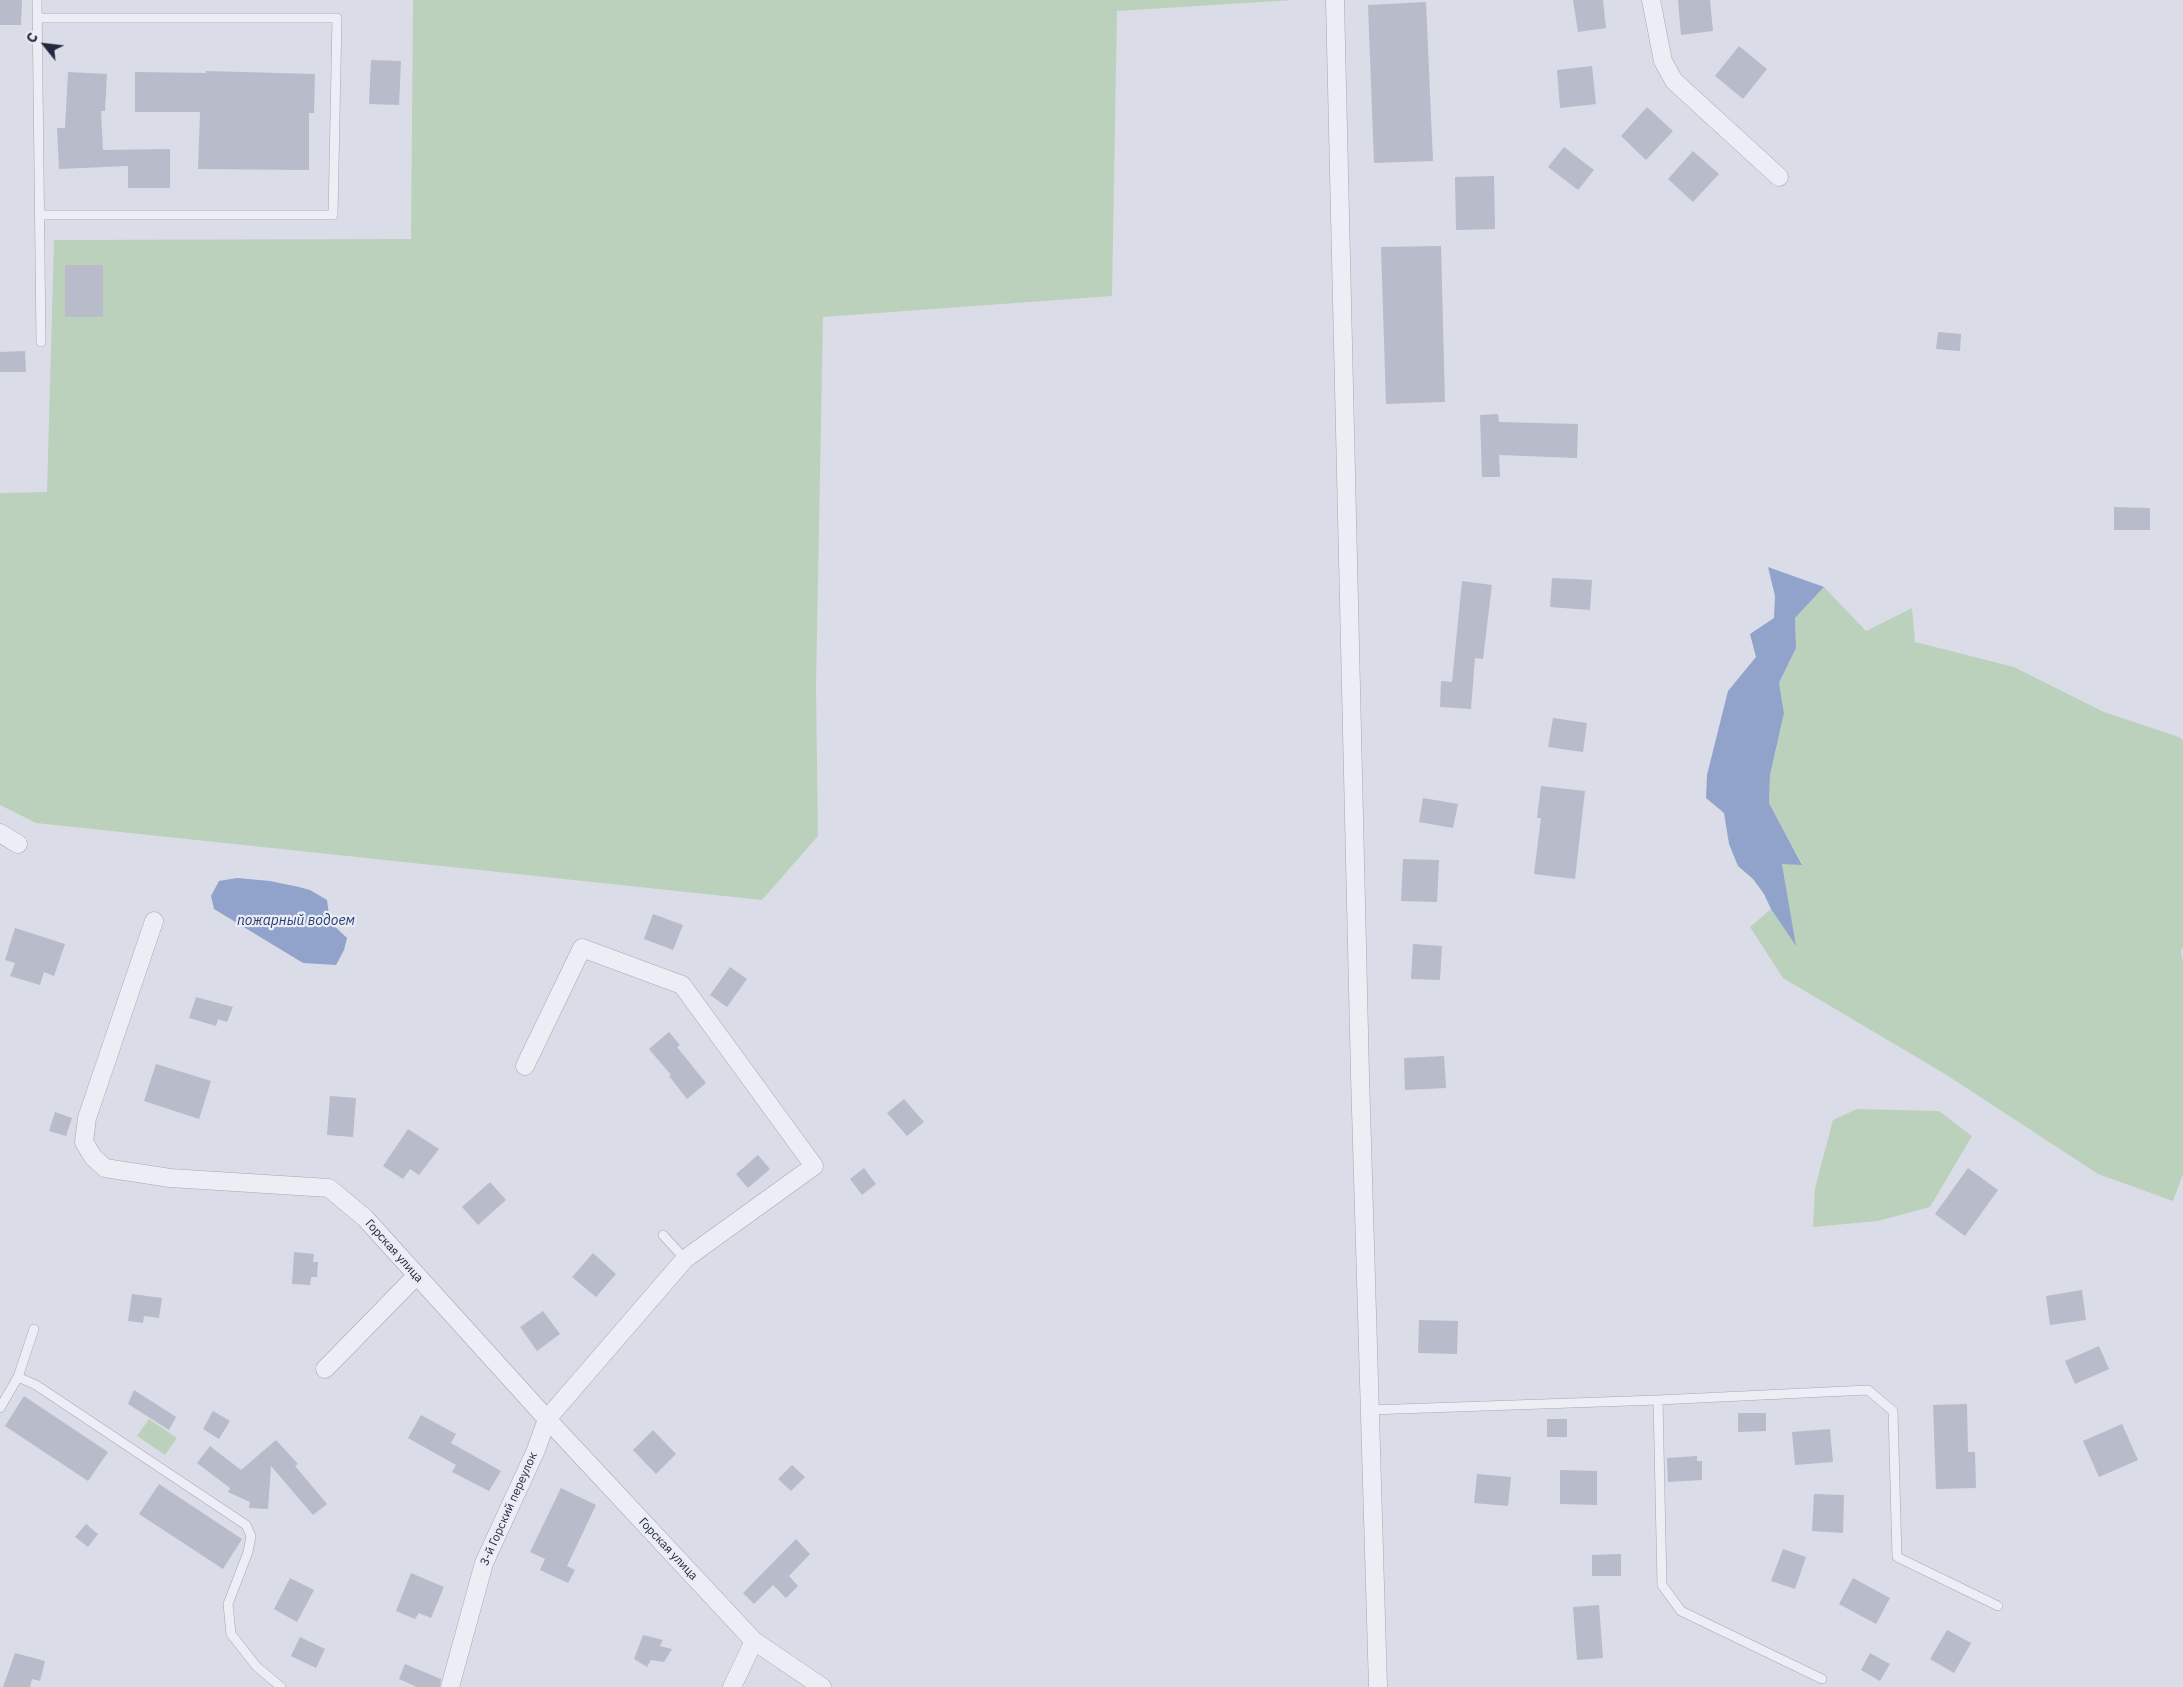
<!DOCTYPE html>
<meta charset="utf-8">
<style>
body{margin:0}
#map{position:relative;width:2183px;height:1687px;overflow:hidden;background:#dadde7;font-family:"IBM Plex Sans",sans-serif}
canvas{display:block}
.north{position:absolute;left:20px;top:20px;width:50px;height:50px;-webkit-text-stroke:4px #e9ecf4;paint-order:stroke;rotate:299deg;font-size:14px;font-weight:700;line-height:20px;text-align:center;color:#23283e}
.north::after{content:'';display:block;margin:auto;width:18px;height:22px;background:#23283e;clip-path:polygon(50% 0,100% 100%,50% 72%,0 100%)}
</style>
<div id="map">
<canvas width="2183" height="1687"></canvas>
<div class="north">С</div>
</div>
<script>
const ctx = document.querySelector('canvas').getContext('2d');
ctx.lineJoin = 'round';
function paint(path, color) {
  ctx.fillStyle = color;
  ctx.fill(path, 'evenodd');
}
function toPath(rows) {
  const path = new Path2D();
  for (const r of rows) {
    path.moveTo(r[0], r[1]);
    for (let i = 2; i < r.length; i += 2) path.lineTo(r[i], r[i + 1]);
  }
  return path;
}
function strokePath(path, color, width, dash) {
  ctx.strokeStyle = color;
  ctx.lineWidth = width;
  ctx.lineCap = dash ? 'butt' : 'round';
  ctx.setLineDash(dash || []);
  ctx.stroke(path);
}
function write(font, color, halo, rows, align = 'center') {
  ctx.font = font + ' "IBM Plex Sans",sans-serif';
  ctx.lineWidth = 4.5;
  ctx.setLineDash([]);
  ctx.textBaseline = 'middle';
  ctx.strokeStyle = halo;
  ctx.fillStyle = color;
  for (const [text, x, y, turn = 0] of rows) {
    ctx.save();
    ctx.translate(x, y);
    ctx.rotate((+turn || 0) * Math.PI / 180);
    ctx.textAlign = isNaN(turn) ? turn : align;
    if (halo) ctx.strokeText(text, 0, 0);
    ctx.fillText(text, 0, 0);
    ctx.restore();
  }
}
paint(toPath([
 [413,0,1294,0,1117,11,1112,296,823,317,816,686,818,836,762,900,36,823,0,805,0,493,47,492,54,240,411,239],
 [1824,587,1866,631,1912,608,1915,642,2014,667,2104,712,2179,737,2183,740,2183,947,2181,951,2183,963,2183,1174,2173,1201,2098,1174,1945,1074,1783,978,1750,927,1771,909,1795,944,1782,863,1802,864,1769,803,1770,775,1784,713,1779,683,1796,648,1795,618],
 [1857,1109,1939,1111,1972,1136,1930,1207,1878,1221,1813,1227,1815,1188,1833,1120],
 [149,1419,177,1438,165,1455,137,1436]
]), '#bcd1bb');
paint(toPath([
 [1768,567,1824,587,1795,618,1796,648,1779,683,1784,713,1770,775,1769,803,1802,865,1782,864,1796,946,1771,909,1764,894,1753,879,1738,866,1729,844,1724,813,1706,798,1707,775,1728,691,1756,657,1750,634,1774,618,1775,596],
 [237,878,270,881,299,887,310,890,327,900,330,922,347,938,344,950,336,965,303,963,214,909,211,896,219,881]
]), '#91a3cb');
paint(toPath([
 [0,0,22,0,21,25,0,25],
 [1573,0,1603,0,1606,28,1578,32],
 [1678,0,1710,0,1713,31,1681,35],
 [1426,2,1433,161,1374,163,1368,5],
 [1739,46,1767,69,1743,99,1715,76],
 [371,60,401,61,399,105,369,104],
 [1592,66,1596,104,1560,108,1557,70],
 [206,71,315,74,314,113,309,113,309,170,198,169,200,112,135,112,135,72,206,73],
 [68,72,107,74,105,111,101,111,103,150,170,149,170,188,128,188,128,166,59,169,57,128,65,128],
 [1647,107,1673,131,1646,160,1621,136],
 [1564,147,1594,170,1578,190,1548,167],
 [1693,151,1719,174,1693,202,1668,179],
 [1494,176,1495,229,1456,230,1455,177],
 [1441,246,1445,402,1386,404,1381,247],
 [65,265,103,265,103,317,65,317],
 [1938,332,1961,334,1960,351,1936,349],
 [25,351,26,372,0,372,0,352],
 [1498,414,1499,422,1578,424,1577,458,1499,455,1500,477,1482,477,1480,415],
 [2114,507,2150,508,2150,530,2114,530],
 [1552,578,1592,580,1590,610,1550,607],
 [1462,581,1492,585,1483,659,1475,658,1471,709,1440,707,1441,681,1452,682],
 [1553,718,1587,723,1583,752,1548,747],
 [1541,786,1585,791,1575,879,1534,874,1541,818,1537,818],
 [1423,798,1458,804,1453,828,1419,822],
 [1403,859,1439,860,1437,902,1401,901],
 [653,914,683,925,673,950,644,939],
 [15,928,65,944,54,976,44,972,40,985,10,976,15,963,5,960],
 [1413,944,1442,946,1440,980,1411,979],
 [730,967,747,979,727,1007,710,995],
 [196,997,233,1007,227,1022,218,1019,216,1026,189,1018],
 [669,1032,680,1045,677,1047,706,1083,687,1099,669,1076,671,1075,649,1049],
 [1444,1056,1446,1088,1405,1090,1404,1058],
 [156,1064,211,1081,199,1119,144,1101],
 [330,1096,356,1098,353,1137,327,1135],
 [904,1099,924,1122,907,1136,887,1113],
 [55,1112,72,1118,66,1136,49,1131],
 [408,1129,439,1149,419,1175,410,1169,403,1179,383,1166],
 [758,1155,770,1169,748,1188,736,1174],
 [864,1168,876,1184,862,1195,850,1179],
 [1968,1168,1998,1190,1965,1236,1935,1214],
 [490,1182,506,1200,478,1225,462,1207],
 [294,1252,314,1254,313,1262,318,1262,317,1277,311,1277,310,1285,292,1284],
 [593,1253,616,1274,596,1297,572,1277],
 [2082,1290,2086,1320,2050,1325,2046,1296],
 [132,1294,162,1298,159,1318,144,1316,143,1323,128,1321],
 [543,1311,560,1334,537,1351,520,1327],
 [1419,1320,1458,1321,1457,1354,1418,1353],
 [2099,1346,2109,1369,2075,1384,2065,1361],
 [134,1390,176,1417,169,1430,128,1404],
 [24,1396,108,1452,88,1481,5,1426],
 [1967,1404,1968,1452,1975,1452,1976,1488,1936,1489,1933,1405],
 [213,1411,230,1421,219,1439,203,1429],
 [1738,1413,1766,1413,1766,1431,1738,1432],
 [421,1415,456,1434,451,1443,501,1471,489,1491,452,1472,456,1465,408,1438],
 [1547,1419,1567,1419,1567,1437,1547,1437],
 [2122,1424,2138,1460,2099,1477,2083,1441],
 [1830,1429,1833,1462,1795,1465,1792,1432],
 [653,1430,676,1454,656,1474,633,1450],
 [276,1440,298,1464,295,1466,327,1504,313,1515,271,1466,268,1509,249,1508,250,1502,228,1492,230,1488,197,1463,210,1446,241,1470],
 [1697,1456,1697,1461,1702,1461,1702,1480,1668,1482,1667,1458],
 [792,1465,805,1477,791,1491,778,1479],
 [1560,1470,1597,1471,1597,1505,1560,1504],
 [1477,1474,1511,1477,1508,1506,1474,1503],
 [159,1484,242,1539,223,1569,139,1514],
 [561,1488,596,1505,567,1566,575,1570,568,1583,540,1570,545,1559,530,1552],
 [1814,1494,1844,1495,1843,1533,1812,1531],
 [86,1524,98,1534,88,1547,75,1537],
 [796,1539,810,1554,789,1576,798,1586,786,1598,773,1585,754,1604,743,1593],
 [1783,1549,1806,1557,1795,1589,1771,1581],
 [1621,1554,1621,1576,1592,1576,1592,1555],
 [411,1573,444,1587,431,1618,419,1613,415,1619,396,1611],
 [290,1578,314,1590,297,1622,274,1609],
 [1853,1578,1890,1598,1876,1624,1839,1604],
 [1599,1605,1603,1658,1577,1660,1573,1607],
 [1947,1630,1971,1643,1954,1673,1930,1659],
 [643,1635,663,1640,660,1646,672,1649,664,1662,651,1660,647,1667,634,1659],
 [300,1637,325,1649,316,1668,291,1656],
 [15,1653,45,1661,40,1681,32,1679,30,1687,3,1687],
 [1870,1653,1890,1664,1880,1681,1861,1670],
 [405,1664,441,1679,440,1687,417,1687,399,1679]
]), '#b7bbca');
const service = toPath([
 [37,0,41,342],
 [37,18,337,18,333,215,39,215],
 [663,1235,685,1259],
 [18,1377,36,1385,246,1525,251,1536,248,1552,228,1604,231,1634,257,1667,281,1687],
 [1658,1400,1662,1585,1681,1611,1822,1679],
 [0,1408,18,1377,34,1329],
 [1369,1410,1658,1400,1868,1390,1893,1411,1897,1557,1998,1606]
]);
const minor = toPath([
 [1335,0,1360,1075,1378,1687],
 [1651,0,1663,61,1674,81,1779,177],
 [0,833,18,844],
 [154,921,87,1118,84,1142,93,1157,105,1168,170,1178,329,1188,365,1218,547,1419,754,1641,732,1687],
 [325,1369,417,1275],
 [754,1641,822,1687],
 [450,1687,484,1563,536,1450,547,1419,685,1259,814,1166,682,985,582,948,525,1066]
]);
strokePath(service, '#a3a7b4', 10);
strokePath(minor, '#a3a7b4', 19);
strokePath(service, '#edeef5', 9);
strokePath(minor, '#edeef5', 18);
write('12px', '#23283e', '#e9ecf4', [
 ["Горская улица",394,1251,48],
 ["3-й Горский переулок",509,1509,-66],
 ["Горская улица",668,1549,47]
]);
write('italic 14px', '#2a3e75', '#e9ecf4', [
 ["пожарный водоем",296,921]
]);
</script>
